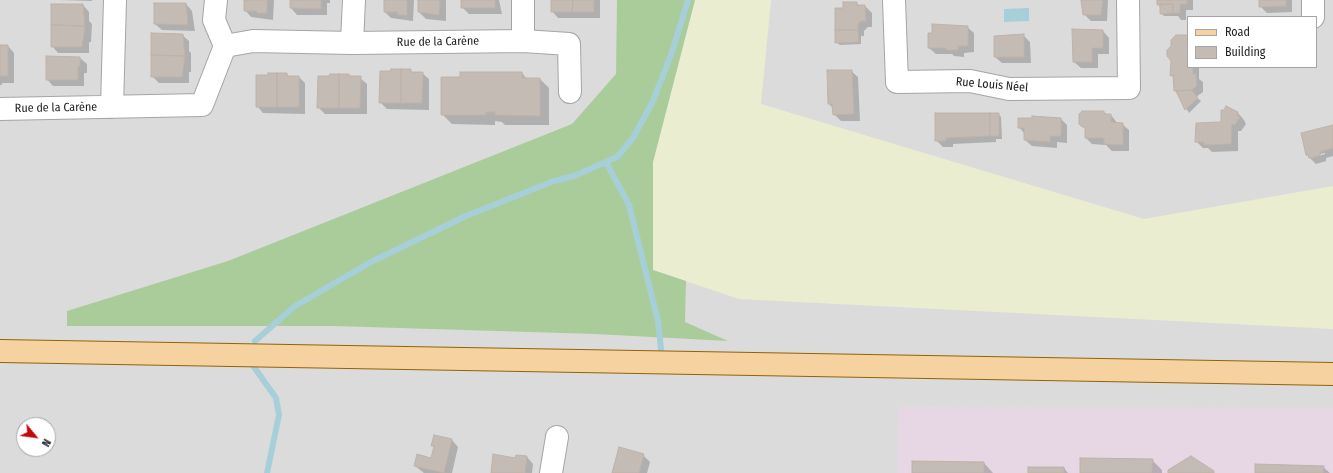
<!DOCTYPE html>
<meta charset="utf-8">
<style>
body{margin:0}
#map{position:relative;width:1333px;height:473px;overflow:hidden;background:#efebe5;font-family:"Fira Sans Condensed",sans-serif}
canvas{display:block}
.legend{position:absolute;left:1187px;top:16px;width:130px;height:52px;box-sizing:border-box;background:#fff;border:1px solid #a5a5a5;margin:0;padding:5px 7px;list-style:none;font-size:12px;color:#1e1e1e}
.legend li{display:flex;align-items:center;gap:8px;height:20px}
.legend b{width:20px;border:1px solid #a5a5a5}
.north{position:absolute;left:16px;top:417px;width:40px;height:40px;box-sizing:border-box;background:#fff;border:1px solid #a5a5a5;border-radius:50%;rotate:119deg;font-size:11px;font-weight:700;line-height:16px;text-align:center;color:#1e1e1e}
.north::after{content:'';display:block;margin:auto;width:14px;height:18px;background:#c3090a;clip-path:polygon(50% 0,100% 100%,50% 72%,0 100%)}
</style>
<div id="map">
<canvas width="1333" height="473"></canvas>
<ul class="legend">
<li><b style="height:5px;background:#f7d2a1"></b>Road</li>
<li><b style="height:11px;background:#c3bbb4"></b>Building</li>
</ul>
<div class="north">N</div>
</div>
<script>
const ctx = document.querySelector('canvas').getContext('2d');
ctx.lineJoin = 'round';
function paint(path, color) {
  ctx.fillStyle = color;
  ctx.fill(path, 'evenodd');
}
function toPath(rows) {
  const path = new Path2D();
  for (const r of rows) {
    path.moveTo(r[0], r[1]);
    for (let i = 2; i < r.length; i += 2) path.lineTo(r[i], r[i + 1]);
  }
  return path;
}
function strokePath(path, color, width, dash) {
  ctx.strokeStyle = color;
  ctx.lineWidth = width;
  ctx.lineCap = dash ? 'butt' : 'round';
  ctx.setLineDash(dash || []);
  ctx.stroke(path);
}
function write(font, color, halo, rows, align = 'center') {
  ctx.font = font + ' "Fira Sans Condensed",sans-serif';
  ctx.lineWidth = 3;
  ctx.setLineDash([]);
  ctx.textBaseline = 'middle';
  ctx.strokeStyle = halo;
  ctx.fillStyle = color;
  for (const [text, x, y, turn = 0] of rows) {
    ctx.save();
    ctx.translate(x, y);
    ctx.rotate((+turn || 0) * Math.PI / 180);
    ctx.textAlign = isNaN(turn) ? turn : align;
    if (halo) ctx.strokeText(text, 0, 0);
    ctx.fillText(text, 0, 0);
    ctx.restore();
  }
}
paint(toPath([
 [0,0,1333,0,1333,473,0,473],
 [1188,17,1316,17,1316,67,1188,67],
 [24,425,48,425,48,449,24,449]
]), '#dcdbdb');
paint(toPath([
 [898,407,1333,408,1333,473,897,473]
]), '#e7d7e4');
paint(toPath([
 [695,0,771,0,761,104,1144,219,1333,186,1333,329,739,299,653,270,653,162]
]), '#ebedd1');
paint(toPath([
 [617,0,695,0,653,162,653,270,686,281,685,322,728,341,595,334,333,326,67,326,67,311,228,261,572,124,616,74]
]), '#aacc9b');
paint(toPath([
 [1029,8,1029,21,1004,22,1004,9]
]), '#a7cfda');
paint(toPath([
 [59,0,92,0,92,1],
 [245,0,274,0,273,20,251,17,245,10],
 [291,0,330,0,330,3,327,3,327,15,297,15,291,8],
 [385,0,414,0,413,21,391,18,385,12],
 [419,0,446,0,446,21,426,19,419,12],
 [462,0,499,0,502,14,469,14,462,7],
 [552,0,600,0,600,18,558,18,552,11],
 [1082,0,1108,0,1107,21,1091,21,1084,14],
 [1158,0,1193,0,1193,10,1186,10,1186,20,1181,20,1178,16,1164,16,1161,13],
 [1260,0,1292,0,1292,12,1267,13,1260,6],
 [856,3,860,6,865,6,872,13,872,27,868,27,864,31,864,36,861,36,861,44,840,45,836,42,844,9],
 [186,4,192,11,195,31,162,30,155,24],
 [83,5,89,12,89,21,92,24,91,42,89,42,89,53,58,53,52,46],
 [933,25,967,27,974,33,974,52,964,53,964,57,954,56,952,54,936,54,929,48,933,34],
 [1103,31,1109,38,1109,54,1098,54,1098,68,1081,68,1074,62],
 [182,35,189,41,189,51,191,53,191,72,189,72,189,83,159,83,152,76],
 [1023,35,1030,42,1031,63,1002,63,995,57],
 [1188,36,1188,67,1199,67,1199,79,1203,82,1203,92,1196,97,1201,101,1189,113,1175,90,1174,78,1171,75],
 [0,46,8,46,14,53,14,83,2,83,2,85,0,85],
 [80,58,87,64,87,73,84,73,84,86,53,86,47,79],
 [410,70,413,73,422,73,429,79,429,110,387,109,380,102],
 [851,71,858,77,860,121,841,121,834,114,834,109,829,104],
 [522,73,527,79,540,79,549,88,549,125,505,125,502,122,495,121,495,125,452,124,442,114,461,78],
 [287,74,289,77,299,77,305,83,305,114,263,113,257,106],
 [349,75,351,77,360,78,367,84,367,114,325,114,318,107],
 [1227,107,1238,113,1244,120,1246,124,1241,131,1238,131,1238,151,1212,152,1208,148,1203,148,1196,141,1221,123],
 [1104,112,1107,115,1111,115,1118,124,1122,124,1129,130,1129,151,1112,151,1106,145,1092,144,1086,138,1086,129,1080,123],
 [998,114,1001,117,1002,139,996,139,996,142,953,144,953,147,943,147,936,140],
 [1061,119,1067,125,1067,143,1057,142,1057,148,1032,146,1025,140,1025,134,1019,127],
 [1333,126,1333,156,1326,158,1326,161,1316,164,1307,155],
 [1325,153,1325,154,1311,158,1311,156],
 [434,436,452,440,458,447,452,473,424,473,415,466,432,459,434,448,432,445],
 [643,455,650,462,647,473,613,473],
 [527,457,533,464,532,473,492,473,516,459],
 [1152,460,1162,470,1162,473,1081,473],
 [984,463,993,473,913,473],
 [1323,467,1330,473,1256,473],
 [1064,468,1068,473,1029,473]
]), '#0003');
strokePath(toPath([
 [606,162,629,205,658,321,661,349],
 [255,341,295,306,371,262,466,216,554,181,574,176,617,157,633,138,653,101,672,52,688,0],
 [249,360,276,398,279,415,267,473]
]), '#a7cfda', 6);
const building = toPath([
 [244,0,267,0,267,13,257,13,257,11,244,11,244,0],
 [290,0,321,0,321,9,290,8,290,0],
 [384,0,407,0,407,15,397,15,397,12,384,12,384,0],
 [418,0,440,0,439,15,418,12,418,0],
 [461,0,495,0,495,8,461,8,461,0],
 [551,0,573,0,572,12,551,12,551,0],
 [573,0,594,0,594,12,572,12,573,0],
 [1081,0,1103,0,1101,15,1083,15,1081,0],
 [1157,0,1187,0,1187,4,1180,4,1180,13,1173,13,1173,4,1157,5,1157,0],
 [1259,0,1286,0,1286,6,1259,7,1259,0],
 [843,2,857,2,857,5,865,5,866,21,861,21,858,24,858,30,835,30,835,8,843,8,843,2],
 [154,3,186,3,188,25,154,24,154,3],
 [51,4,83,4,85,26,51,25,51,4],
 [1160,4,1173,4,1173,13,1160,14,1160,4],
 [932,24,968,26,968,46,958,46,958,50,946,50,946,48,928,48,928,33,932,33,932,24],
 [51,25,85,26,82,47,51,47,51,25],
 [1072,29,1103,30,1103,48,1092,48,1092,62,1073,62,1072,29],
 [835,30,858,30,859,42,835,43,835,30],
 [151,33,183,34,185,56,151,55,151,33],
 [1024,34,1024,57,994,57,994,36,1024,34],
 [1176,35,1188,35,1188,67,1193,67,1193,74,1196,74,1197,85,1192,90,1174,91,1173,75,1170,76,1171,61,1167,56,1167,50,1171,46,1171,40,1176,35],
 [0,45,8,45,8,76,0,76,0,45],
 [151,55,185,56,182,77,151,77,151,55],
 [46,56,80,57,80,67,78,66,78,80,46,80,46,56],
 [391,69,401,69,401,103,379,103,380,71,391,71,391,69],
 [401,69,411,69,411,72,423,72,422,103,401,103,401,69],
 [827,70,852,70,854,114,833,115,832,104,828,104,827,70],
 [460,72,522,72,522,78,540,78,540,116,495,115,495,112,486,112,486,115,441,115,441,77,460,77,460,72],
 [268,73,277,73,277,107,256,107,256,75,268,75,268,73],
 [277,73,287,73,287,76,299,76,299,107,277,107,277,73],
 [330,74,339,74,339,108,317,108,318,76,329,76,330,74],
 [339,74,349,74,349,76,361,76,360,108,339,108,339,74],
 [1192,90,1198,98,1185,110,1176,91,1192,90],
 [1226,106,1238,112,1237,115,1240,117,1235,125,1232,124,1231,144,1204,145,1204,142,1195,142,1196,123,1221,122,1221,110,1224,110,1226,106],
 [1082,111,1104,111,1104,114,1111,114,1111,122,1123,123,1123,145,1104,144,1104,138,1085,138,1085,127,1082,127,1079,124,1079,114,1082,111],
 [935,113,990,113,990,136,946,138,946,141,935,141,935,113],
 [990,113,999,113,999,136,990,136,990,113],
 [1032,116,1061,118,1061,136,1050,136,1050,142,1024,140,1024,128,1018,128,1018,118,1032,118,1032,116],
 [1333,125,1333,148,1320,152,1320,155,1309,158,1308,155,1306,155,1301,133,1333,125],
 [434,435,452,439,444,473,414,466,417,454,431,458,434,446,431,446,434,435],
 [619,447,644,454,639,473,612,473,619,447],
 [493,454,515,458,516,455,527,456,525,473,491,473,493,454],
 [1191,456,1214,471,1214,473,1168,473,1168,470,1191,456],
 [1080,458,1153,459,1152,473,1080,473,1080,458],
 [912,461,984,462,984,473,912,473,912,461],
 [1255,464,1324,466,1323,473,1255,473,1255,464],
 [1028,467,1064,467,1064,473,1028,473,1028,467]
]);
paint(building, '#c3bbb4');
strokePath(building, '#c0b2a8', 1);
const minor = toPath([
 [216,0,214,20,225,46],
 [523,0,523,41],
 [894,0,897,82,970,81,1009,89,1129,88,1128,0],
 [1313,0,1313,17],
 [352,43,354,0],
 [112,107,115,0],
 [0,109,202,105,225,46,253,41,352,43,523,41,569,44,570,92],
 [551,473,557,437]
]);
const primary = toPath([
 [0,351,1333,374]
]);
strokePath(minor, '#a5a5a5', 24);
strokePath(primary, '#916307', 24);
strokePath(minor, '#fff', 22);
strokePath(primary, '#f7d2a1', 22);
write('12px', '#1e1e1e', '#fff', [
 ["Rue de la Carène",438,42,-1],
 ["Rue Louis Néel",992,85,5],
 ["Rue de la Carène",56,108,-1]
]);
</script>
